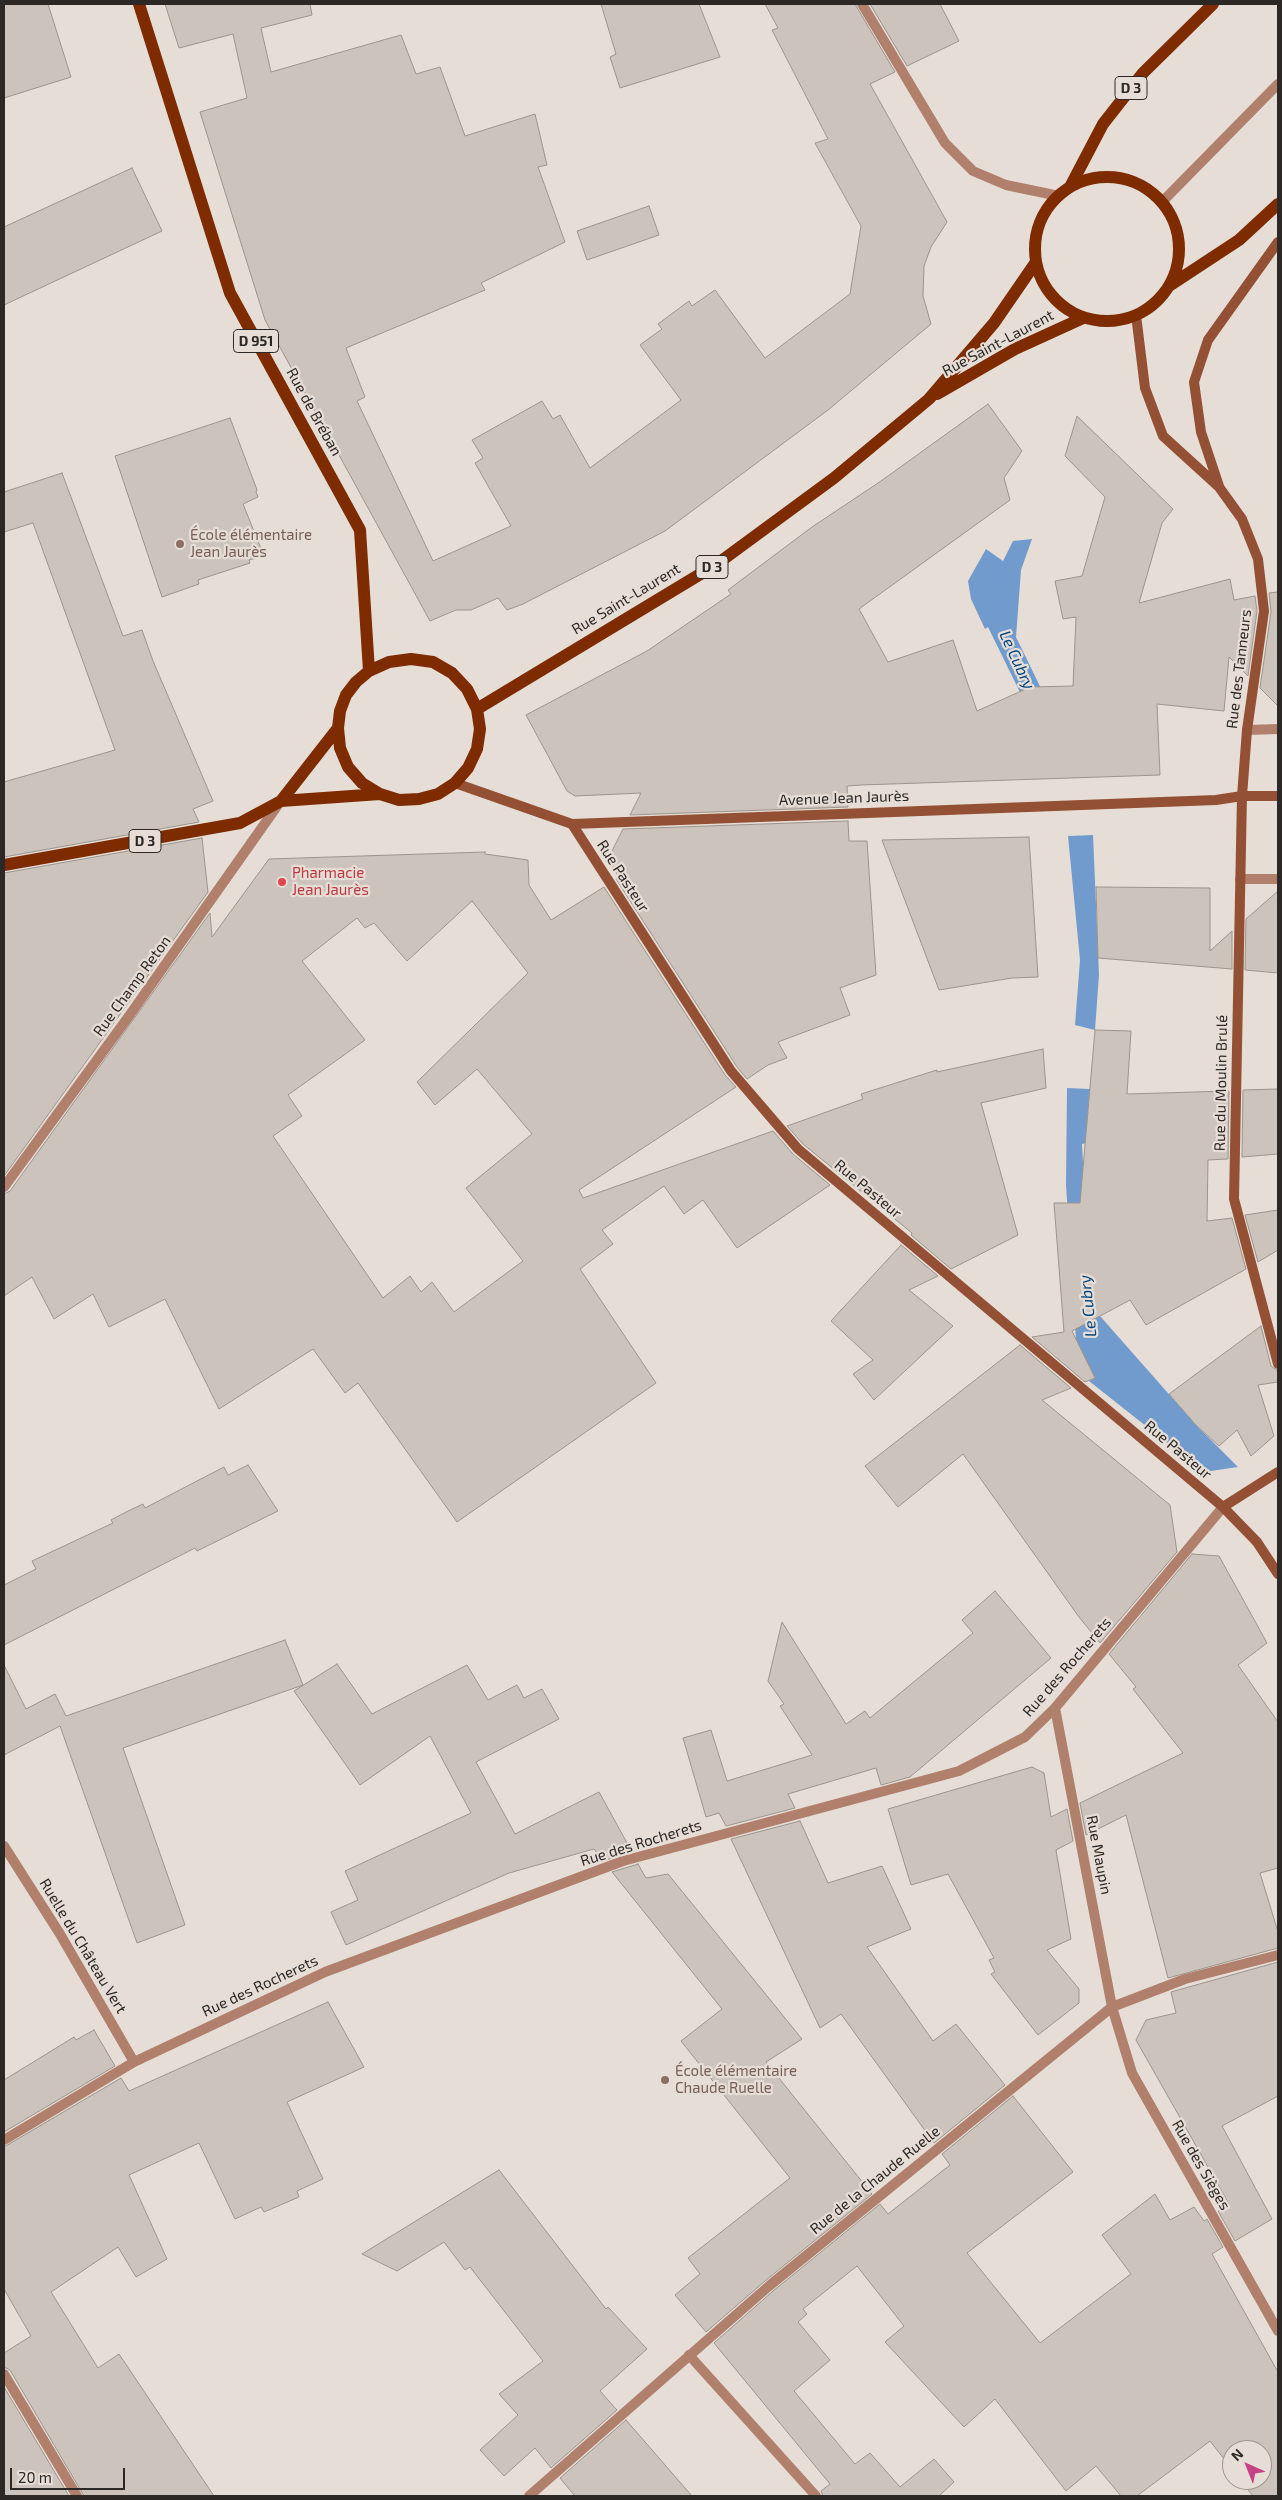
<!DOCTYPE html>
<meta charset="utf-8">
<style>
body{margin:0}
#map{position:relative;width:1282px;height:2500px;overflow:hidden;background:#e6ded6;font-family:"Exo 2",sans-serif}
canvas{display:block}
.frame{position:absolute;inset:0;border:5px solid #2b2825;pointer-events:none}
.north{position:absolute;left:1222px;top:2440px;width:50px;height:50px;box-sizing:border-box;background:#e6ded6;border:1px solid #9b958f;border-radius:50%;rotate:316deg;font-size:14px;font-weight:700;line-height:20px;text-align:center;color:#2b2825}
.north::after{content:'';display:block;margin:auto;width:18px;height:22px;background:#c54287;clip-path:polygon(50% 0,100% 100%,50% 72%,0 100%)}
.scale{position:absolute;left:10px;top:2468px;width:115px;height:22px;box-sizing:border-box;border:2px solid #2b2825;border-top:0;padding-left:6px;font-size:15px;line-height:18px;white-space:nowrap;color:#2b2825;-webkit-text-stroke:4px #e6ded6;paint-order:stroke}
</style>
<div id="map">
<canvas width="1282" height="2500"></canvas>
<div class="frame"></div>
<div class="north">N</div>
<div class="scale">20 m</div>
</div>
<script>
const ctx = document.querySelector('canvas').getContext('2d');
ctx.lineJoin = 'round';
function paint(path, color) {
  ctx.fillStyle = color;
  ctx.fill(path, 'evenodd');
}
function toPath(rows) {
  const path = new Path2D();
  for (const r of rows) {
    if (r.length === 3) {
      path.moveTo(r[0] + r[2], r[1]);
      path.arc(r[0], r[1], r[2], 0, 2 * Math.PI);
      continue;
    }
    path.moveTo(r[0], r[1]);
    for (let i = 2; i < r.length; i += 2) path.lineTo(r[i], r[i + 1]);
  }
  return path;
}
function strokePath(path, color, width, dash) {
  ctx.strokeStyle = color;
  ctx.lineWidth = width;
  ctx.lineCap = dash ? 'butt' : 'round';
  ctx.setLineDash(dash || []);
  ctx.stroke(path);
}
function write(font, color, halo, rows, align = 'center') {
  ctx.font = font + ' "Exo 2",sans-serif';
  ctx.lineWidth = 4.5;
  ctx.setLineDash([]);
  ctx.textBaseline = 'middle';
  ctx.strokeStyle = halo;
  ctx.fillStyle = color;
  for (const [text, x, y, turn = 0] of rows) {
    ctx.save();
    ctx.translate(x, y);
    ctx.rotate((+turn || 0) * Math.PI / 180);
    ctx.textAlign = isNaN(turn) ? turn : align;
    if (halo) ctx.strokeText(text, 0, 0);
    ctx.fillText(text, 0, 0);
    ctx.restore();
  }
}
paint(toPath([
 [1032,539,1021,570,1016,637,1084,777,1062,778,988,627,985,629,971,599,968,581,986,549,1003,561,1013,541],
 [1093,835,1099,975,1095,1030,1075,1025,1080,960,1068,836],
 [1067,1088,1090,1089,1087,1143,1082,1144,1088,1255,1100,1316,1197,1426,1238,1467,1204,1472,1089,1381,1095,1378,1076,1340,1066,1185]
]), '#719bcc');
const building = toPath([
 [4,4,48,4,71,77,4,98,4,4],
 [165,4,310,4,312,15,261,28,271,72,401,35,416,74,440,67,465,136,535,114,547,165,538,167,565,242,481,283,485,290,346,348,365,397,357,401,433,561,511,526,475,463,483,458,472,440,542,401,553,419,560,415,590,468,681,400,640,345,662,329,658,324,689,301,692,306,715,290,765,358,850,294,861,226,815,143,828,139,772,30,778,28,765,4,855,4,895,72,870,84,947,222,931,247,924,266,923,296,931,324,828,410,665,531,523,604,507,610,498,598,471,610,456,610,430,621,265,320,200,112,247,98,233,34,179,48,165,4],
 [601,4,699,4,720,57,620,88,610,57,616,54,601,4],
 [870,4,940,4,959,41,907,66,870,4],
 [132,168,162,231,4,305,4,227,132,168],
 [649,206,659,235,587,260,577,231,649,206],
 [988,404,1022,451,1004,478,1010,500,859,609,888,662,953,640,977,711,1030,687,1073,686,1076,617,1063,619,1055,581,1082,576,1105,497,1065,456,1077,416,1173,509,1162,523,1139,603,1230,579,1234,600,1255,596,1257,611,1248,676,1229,657,1224,711,1157,704,1160,775,861,785,847,786,848,807,630,815,641,793,575,796,567,791,526,715,647,651,731,594,728,590,812,527,881,481,988,404],
 [230,418,257,490,256,492,258,497,243,504,264,556,249,560,250,563,198,580,199,584,162,597,115,456,230,418],
 [62,473,123,636,142,630,153,661,213,801,193,809,199,822,4,857,4,782,115,750,33,523,4,532,4,492,62,473],
 [1278,592,1278,706,1260,688,1271,612,1269,593,1278,592],
 [848,821,849,841,867,841,876,975,840,988,850,1015,778,1042,787,1058,768,1065,747,1079,737,1067,616,879,619,877,608,859,623,829,848,821],
 [1029,837,1038,977,1012,978,939,990,882,840,1029,837],
 [202,838,208,892,4,1176,4,873,202,838],
 [485,852,485,854,528,860,529,885,551,920,604,887,725,1075,736,1087,579,1190,583,1198,773,1131,793,1154,830,1185,737,1248,703,1200,684,1214,664,1186,602,1230,613,1244,580,1269,656,1383,457,1522,358,1383,345,1393,313,1349,219,1409,165,1299,109,1327,93,1294,54,1319,32,1277,4,1296,4,1194,10,1191,210,913,212,937,269,859,485,852],
 [472,901,528,973,417,1082,435,1105,477,1069,532,1134,466,1188,523,1261,454,1312,432,1282,421,1292,410,1276,383,1298,273,1136,302,1116,288,1095,365,1040,302,961,357,918,365,928,374,923,407,961,472,901],
 [1096,887,1210,888,1210,951,1232,931,1232,969,1098,958,1096,887],
 [1278,891,1278,973,1245,970,1246,919,1278,891],
 [1095,1030,1131,1031,1127,1094,1229,1091,1228,1159,1208,1160,1207,1221,1232,1218,1246,1269,1146,1325,1130,1300,1072,1331,1095,1378,1085,1382,1032,1337,1064,1332,1054,1203,1080,1203,1095,1030],
 [1043,1049,1046,1088,981,1103,1018,1235,951,1269,911,1235,912,1233,803,1144,787,1126,863,1099,861,1094,937,1070,937,1072,1043,1049],
 [1278,1089,1278,1154,1242,1157,1243,1090,1278,1089],
 [1278,1210,1278,1250,1258,1262,1245,1215,1278,1210],
 [901,1245,938,1276,909,1290,953,1326,874,1400,853,1374,873,1360,831,1321,901,1245],
 [1261,1326,1271,1366,1278,1371,1278,1382,1258,1385,1274,1436,1251,1456,1237,1430,1219,1446,1196,1425,1169,1394,1261,1326],
 [1020,1345,1071,1388,1042,1400,1170,1505,1177,1552,1100,1643,1079,1617,963,1454,898,1507,865,1466,1020,1345],
 [248,1465,278,1511,197,1551,195,1548,4,1645,4,1585,36,1569,32,1561,113,1523,111,1520,128,1511,143,1504,145,1508,224,1467,228,1475,248,1465],
 [1192,1554,1219,1556,1267,1643,1238,1665,1278,1722,1278,1868,1260,1873,1278,1932,1278,1948,1168,1978,1126,1815,1086,1835,1080,1803,1183,1753,1133,1689,1136,1687,1109,1654,1192,1554],
 [995,1591,1051,1658,910,1777,881,1785,876,1768,788,1794,795,1808,726,1826,719,1813,706,1817,683,1738,711,1730,727,1781,812,1755,780,1706,784,1704,768,1681,782,1622,846,1724,865,1711,870,1718,973,1633,962,1620,995,1591],
 [285,1640,303,1685,123,1748,185,1925,137,1943,60,1726,4,1755,4,1665,26,1709,55,1694,66,1716,285,1640],
 [337,1664,372,1714,467,1665,488,1700,517,1685,524,1698,542,1689,559,1719,476,1762,515,1834,599,1792,632,1852,603,1861,594,1849,509,1873,346,1945,331,1912,358,1900,345,1871,471,1813,430,1736,360,1785,294,1691,337,1664],
 [1032,1767,1044,1773,1051,1817,1067,1809,1073,1841,1056,1850,1071,1939,1047,1950,1079,1989,1079,2003,1038,2035,991,1974,995,1972,989,1960,994,1958,948,1874,911,1885,888,1809,1032,1767],
 [800,1821,828,1883,882,1866,911,1929,867,1947,933,2041,956,2024,1005,2085,934,2143,841,2014,820,2028,731,1839,800,1821],
 [638,1864,646,1878,668,1874,802,2039,766,2062,872,2194,765,2281,706,2332,675,2295,700,2274,688,2258,790,2178,681,2041,722,2009,612,1872,638,1864],
 [1278,1962,1278,2096,1222,2126,1272,2219,1235,2241,1218,2211,1229,2204,1136,2040,1146,2020,1176,2013,1171,1992,1278,1962],
 [328,2002,364,2067,287,2102,323,2179,297,2191,299,2197,264,2212,261,2207,235,2219,199,2143,129,2175,167,2259,136,2277,118,2247,51,2292,98,2368,119,2354,214,2496,84,2496,10,2370,4,2367,4,2353,31,2336,4,2289,4,2147,121,2078,129,2091,328,2002],
 [94,2030,115,2066,4,2132,4,2080,74,2037,76,2040,94,2030],
 [1013,2096,1073,2172,967,2253,1040,2343,1131,2274,1102,2235,1155,2194,1170,2220,1194,2207,1204,2221,1207,2219,1223,2247,1212,2254,1278,2372,1278,2496,1253,2496,1240,2480,1262,2480,1262,2450,1232,2450,1232,2469,1210,2441,1137,2496,1121,2496,1096,2466,1066,2491,995,2399,964,2427,885,2342,904,2326,857,2266,803,2309,807,2314,798,2322,830,2360,794,2391,855,2464,870,2453,900,2487,934,2459,954,2482,939,2496,823,2496,821,2491,830,2484,714,2343,773,2291,880,2204,888,2214,950,2165,942,2154,1013,2096],
 [499,2170,606,2309,608,2307,647,2349,600,2391,617,2410,551,2468,535,2448,504,2476,480,2450,518,2415,499,2394,543,2361,470,2267,465,2270,444,2242,397,2271,362,2254,499,2170],
 [4,2387,69,2496,4,2496,4,2387],
 [626,2420,692,2496,575,2496,560,2478,626,2420]
]);
paint(building, '#ccc4bc');
strokePath(building, '#9b948c', 1);
strokePath(toPath([
 [1162,202,1278,84],
 [1247,730,1278,729],
 [1240,879,1278,879],
 [689,2355,816,2496]
]), '#b0806d', 10);
strokePath(toPath([
 [862,4,945,143,973,171,1006,185,1059,196],
 [4,1187,129,1016,280,802],
 [1055,1708,1112,2007,1132,2073,1278,2331],
 [4,1846,60,1934,134,2062],
 [4,2140,134,2062,325,1972,623,1861,959,1771,1025,1737,1055,1708,1223,1507],
 [4,2374,77,2496],
 [529,2496,769,2286,1112,2007,1185,1979,1278,1955]
]), '#b0806d', 10);
strokePath(toPath([
 [1136,315,1145,388,1163,436,1219,487,1242,519,1258,559,1264,611,1247,730,1242,796,1234,1199,1278,1364],
 [1219,486,1201,432,1194,382,1208,340,1278,242],
 [455,783,572,824,1216,800,1242,796,1278,796],
 [572,824,731,1071,798,1149,1223,1507,1257,1542,1278,1574],
 [1223,1507,1278,1472]
]), '#945035', 10);
strokePath(toPath([
 [139,4,230,293,360,530,369,671],
 [1107,249,72],
 [1070,187,1103,124,1143,73,1213,4],
 [1169,286,1239,240,1278,204],
 [937,394,1015,349,1083,318],
 [477,709,717,564,834,478,929,399,994,323,1036,262],
 [281,801,380,794,399,800,419,799,438,794,455,783,468,768,477,749,480,729,477,709,467,689,452,673,433,662,411,659,389,662,369,671,356,682,346,695,340,711,338,728,340,748,348,767,362,783,380,794],
 [4,865,240,823,281,801,338,728]
]), '#7e2b00', 12);
for (const [x, y, r, color] of [
 [180,544,5,"#8d6e63"],
 [282,882,5,"#e0444e"],
 [665,2080,5,"#8d6e63"]
]) {
  const dot = new Path2D();
  dot.arc(x, y, r, 0, 2 * Math.PI);
  ctx.fillStyle = color;
  ctx.fill(dot);
  strokePath(dot, '#e6ded6', 2);
}
for (const [x, y, w] of [
 [1131,88,32],
 [256,341,45],
 [712,567,32],
 [145,841,32]
]) {
  const box = new Path2D();
  box.roundRect(x - w / 2, y - 11.5, w, 23, 4);
  ctx.fillStyle = '#e6ded6';
  ctx.fill(box);
  strokePath(box, '#2b2825', 1);
}
write('bold 14px', '#2b2825', null, [
 ["D 3",1131,88],
 ["D 951",256,341],
 ["D 3",712,567],
 ["D 3",145,841]
]);
write('15px', '#2b2825', '#e6ded6', [
 ["Rue Saint-Laurent",998,343,-28],
 ["Rue de Bréban",314,412,61],
 ["Rue Saint-Laurent",626,599,-31],
 ["Rue des Tanneurs",1239,669,-83],
 ["Avenue Jean Jaurès",844,798,-2],
 ["Rue Pasteur",623,876,57],
 ["Rue Champ Reton",132,986,-54],
 ["Rue du Moulin Brulé",1221,1083,-89],
 ["Rue Pasteur",868,1189,40],
 ["Rue Pasteur",1178,1450,40],
 ["Rue des Rocherets",1067,1667,-49],
 ["Rue des Rocherets",641,1843,-17],
 ["Rue Maupin",1099,1855,79],
 ["Ruelle du Château Vert",83,1946,59],
 ["Rue des Rocherets",260,1986,-25],
 ["Rue des Sièges",1201,2165,60],
 ["Rue de la Chaude Ruelle",875,2180,-39]
]);
write('15px', '#785e54', '#e6ded6', [
 ["École élémentaire",190,535],
 ["Jean Jaurès",190,552],
 ["École élémentaire",675,2071],
 ["Chaude Ruelle",675,2088]
], 'left');
write('15px', '#be3a42', '#e6ded6', [
 ["Pharmacie",292,873],
 ["Jean Jaurès",292,890]
], 'left');
write('italic 16px', '#014580', '#e6ded6', [
 ["Le Cubry",1017,660,65],
 ["Le Cubry",1088,1306,-96]
]);
</script>
